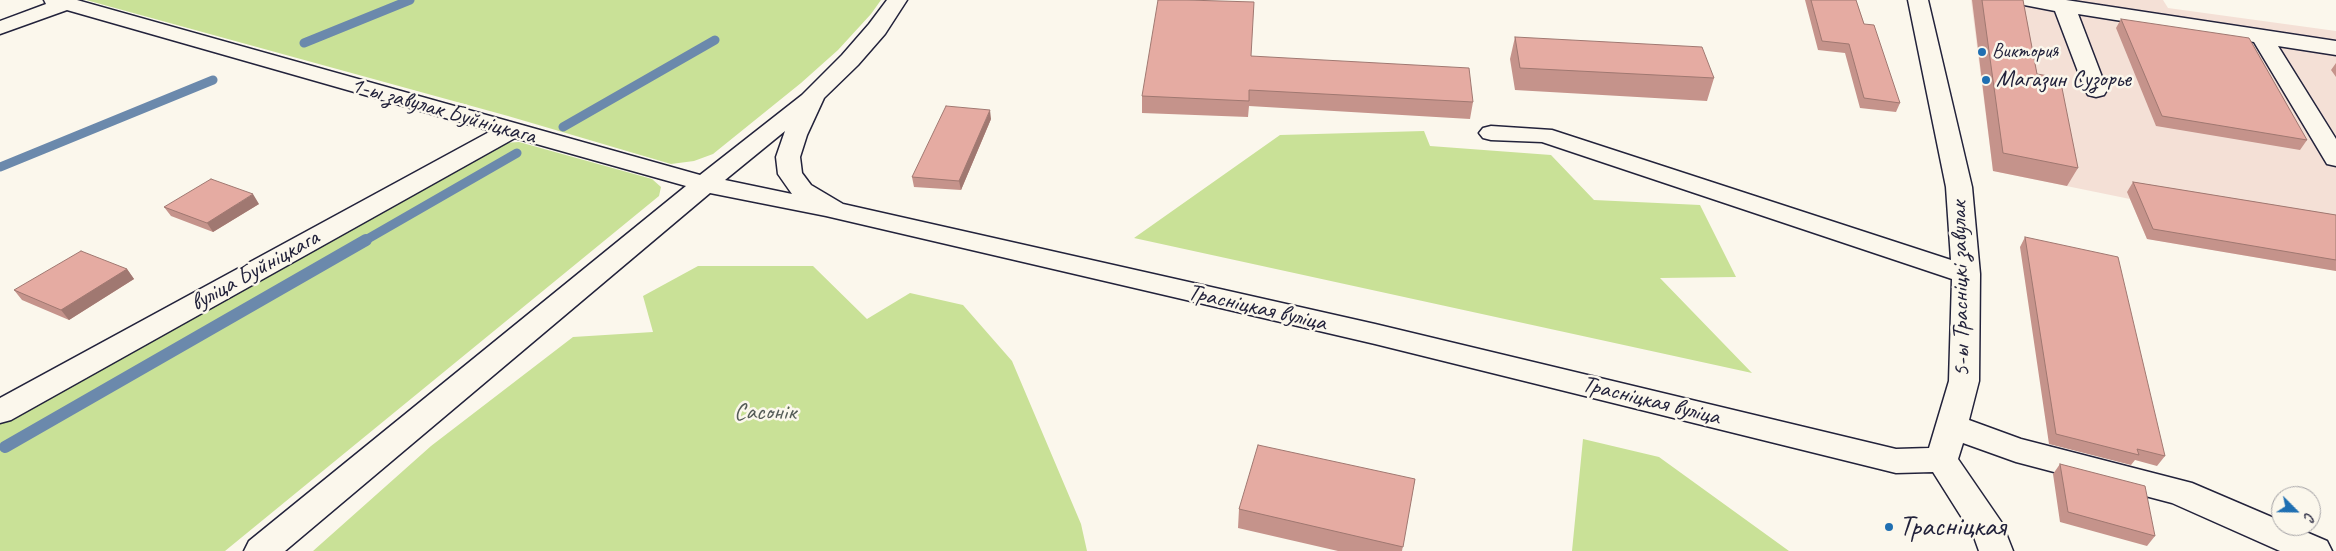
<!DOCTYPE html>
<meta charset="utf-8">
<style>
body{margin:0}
#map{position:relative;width:2336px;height:551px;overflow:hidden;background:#fbf7ec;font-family:Caveat,sans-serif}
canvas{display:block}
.north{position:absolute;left:2271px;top:486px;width:50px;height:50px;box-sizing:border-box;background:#fbf7ec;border:1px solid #a4a2a5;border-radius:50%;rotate:113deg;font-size:14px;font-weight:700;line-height:20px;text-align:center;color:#22223b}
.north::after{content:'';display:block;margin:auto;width:18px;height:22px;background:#1f6fb2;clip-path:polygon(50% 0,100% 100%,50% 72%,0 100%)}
</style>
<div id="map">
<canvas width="2336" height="551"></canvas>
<div class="north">С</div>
</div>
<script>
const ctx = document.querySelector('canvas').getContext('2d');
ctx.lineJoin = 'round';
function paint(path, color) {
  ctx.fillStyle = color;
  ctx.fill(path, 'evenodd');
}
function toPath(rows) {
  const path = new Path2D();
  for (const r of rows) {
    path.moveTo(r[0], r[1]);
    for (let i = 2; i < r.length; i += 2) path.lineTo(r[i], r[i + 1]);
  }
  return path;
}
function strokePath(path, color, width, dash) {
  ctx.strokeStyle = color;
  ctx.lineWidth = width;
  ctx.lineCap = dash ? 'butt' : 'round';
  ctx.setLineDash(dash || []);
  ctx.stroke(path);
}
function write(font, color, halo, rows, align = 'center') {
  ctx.font = font + ' Caveat,sans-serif';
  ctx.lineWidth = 5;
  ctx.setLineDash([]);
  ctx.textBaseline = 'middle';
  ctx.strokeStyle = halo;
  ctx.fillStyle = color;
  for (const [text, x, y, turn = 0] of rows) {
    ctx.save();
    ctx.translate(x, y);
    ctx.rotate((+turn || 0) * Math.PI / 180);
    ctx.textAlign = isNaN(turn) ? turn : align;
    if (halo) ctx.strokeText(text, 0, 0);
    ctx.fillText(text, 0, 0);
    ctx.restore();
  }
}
paint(toPath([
 [1971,0,2163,0,2168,8,2336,31,2336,271,2147,239,2130,199,1993,171]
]), '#f4e0d6');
paint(toPath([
 [86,0,881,0,871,14,838,50,801,83,713,154,694,161,671,164,508,116],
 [1424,131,1430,146,1551,155,1594,200,1700,205,1736,277,1660,278,1752,373,1134,238,1280,135],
 [519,142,652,179,661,187,659,196,225,551,0,551,0,421,503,143],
 [698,266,813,266,867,319,910,293,963,305,1012,361,1081,524,1087,551,313,551,431,446,573,337,653,332,643,296],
 [1583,439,1659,457,1789,551,1572,551]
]), '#c9e197');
strokePath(toPath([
 [304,43,410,0],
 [563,127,715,40],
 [0,167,213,80],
 [364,241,517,153]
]), '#6b89ac', 9);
strokePath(toPath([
 [5,447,366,240]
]), '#6b89ac', 12);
const minor = toPath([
 [44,0,77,0,700,175,802,95,842,55,869,24,887,0,907,0,885,34,858,65,824,98,807,135,800,157,802,173,811,185,843,204,1375,324,1896,449,1929,448,1949,381,1952,279,1542,142,1491,140,1483,138,1479,133,1483,128,1491,126,1552,130,1951,260,1946,187,1908,0,1928,0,1972,187,1980,274,1979,381,1969,420,2021,439,2192,483,2281,521,2281,526,2292,526,2327,541,2332,551,2280,551,2172,503,2016,462,1963,443,1958,459,2002,523,2013,551,1979,551,1974,537,1933,472,1896,473,1375,344,826,216,710,193,285,551,244,551,249,541,686,186,515,138,11,420,0,423,0,398,491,131,67,10,0,34,0,21,46,4,44,0],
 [785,131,776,157,778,174,792,194,725,180,785,131],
 [2016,0,2066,0,2336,41,2336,55,2278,46,2336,139,2336,166,2327,164,2324,159,2254,42,2078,14,2107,90,2104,95,2096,97,2088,95,2085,90,2055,11,2019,4,2016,0]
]);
strokePath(minor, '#22223b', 3);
paint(minor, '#fbf7ec');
paint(toPath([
 [1805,0,1856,0,1864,24,1900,103,1896,112,1860,108,1845,53,1818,50],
 [1972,0,2023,0,2037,74,2078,168,2067,186,1993,171],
 [2121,19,2307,140,2300,150,2156,126,2116,28],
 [1515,37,1714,78,1707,101,1515,90,1510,59],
 [1251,56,1473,102,1470,119,1249,106,1248,117,1142,113,1142,96],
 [2336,63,2336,77,2331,70],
 [991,119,961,190,914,187,912,177],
 [2133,182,2336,215,2336,271,2147,239,2127,192],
 [259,204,213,232,171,216,164,207],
 [2025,237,2165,456,2157,466,2135,460,2131,465,2049,444,2020,247],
 [127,269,134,279,69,320,22,300,14,290],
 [2060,464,2155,536,2147,546,2060,522,2053,474],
 [1415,479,1402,551,1338,551,1238,528,1239,509]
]), '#c5938b');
paint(toPath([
 [990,110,991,119,961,190,959,181],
 [253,194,259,204,213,232,207,223],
 [127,269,134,279,69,320,61,310]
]), '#a07871');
const building = toPath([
 [1158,0,1187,0,1254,2,1251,56,1469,68,1473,102,1249,90,1249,101,1142,96,1158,0],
 [1811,0,1856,0,1864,24,1874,25,1900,103,1864,98,1849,44,1822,41,1811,0],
 [1982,0,2023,0,2037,74,2060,78,2078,168,2003,153,1982,0],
 [2121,19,2249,38,2307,140,2162,116,2121,19],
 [1515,37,1702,47,1714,78,1520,68,1515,37],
 [946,106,990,110,959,181,912,177,946,106],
 [211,179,253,194,207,223,164,207,211,179],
 [2133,182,2336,215,2336,260,2153,229,2133,182],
 [2025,237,2118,257,2165,456,2137,449,2139,455,2056,434,2025,237],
 [81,251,127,269,61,310,14,290,81,251],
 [1258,445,1415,479,1403,547,1239,509,1258,445],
 [2060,464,2145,486,2155,536,2068,512,2060,464]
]);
paint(building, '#e5aba2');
strokePath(building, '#a07871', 1);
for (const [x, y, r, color] of [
 [1982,52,5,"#1f6fb2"],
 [1986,80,5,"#1f6fb2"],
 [1889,527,5,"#1f6fb2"]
]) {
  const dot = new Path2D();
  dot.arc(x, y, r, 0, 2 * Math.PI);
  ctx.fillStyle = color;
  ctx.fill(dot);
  strokePath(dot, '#fbf7ec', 2);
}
write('20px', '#22223b', '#fbf7ec', [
 ["Виктория",1992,52]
], 'left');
write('24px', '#22223b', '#fbf7ec', [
 ["Магазин Сузорье",1996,80]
], 'left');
write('24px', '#22223b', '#fbf7ec', [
 ["1-ы завулак Буйніцкага",443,111,16],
 ["вуліца Буйніцкага",255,271,-29],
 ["5-ы Трасніцкі завулак",1961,289,-91],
 ["Трасніцкая вуліца",1257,308,13],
 ["Трасніцкая вуліца",1651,401,14]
]);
write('24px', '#545b57', '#fbf7ec', [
 ["Сасонік",765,413]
]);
write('29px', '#22223b', '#fbf7ec', [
 ["Трасніцкая",1899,527]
], 'left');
</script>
